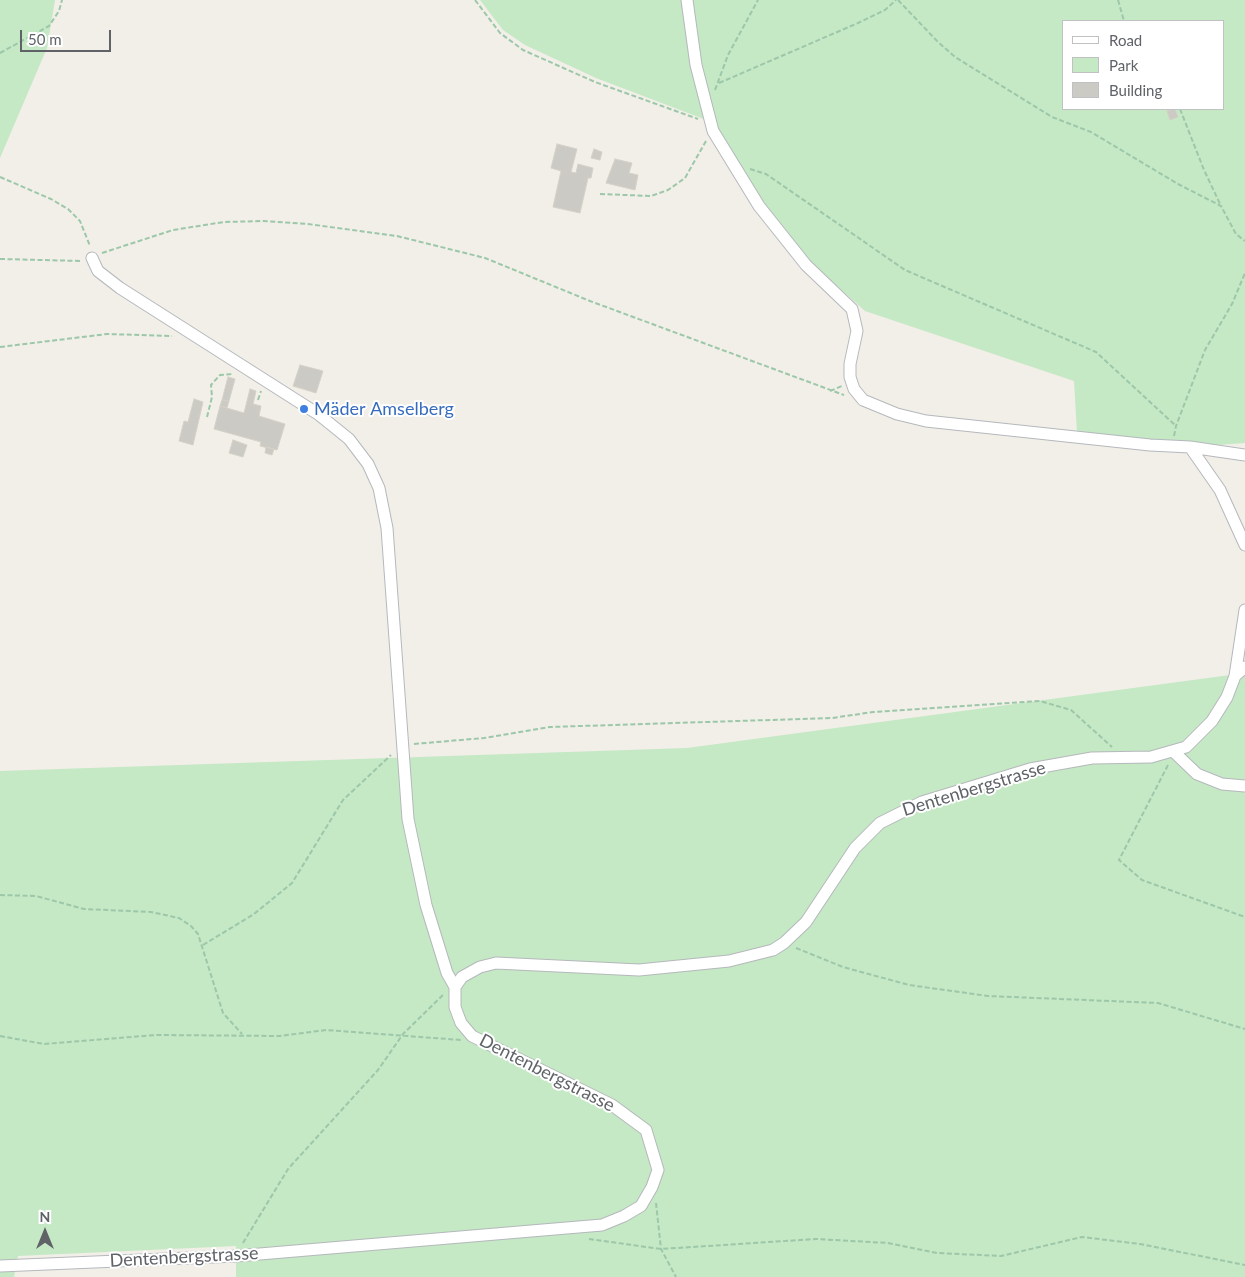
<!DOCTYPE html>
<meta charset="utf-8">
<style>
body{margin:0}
#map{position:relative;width:1245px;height:1277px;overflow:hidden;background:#f1efe8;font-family:Lato,sans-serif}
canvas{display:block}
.legend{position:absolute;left:1062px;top:20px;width:162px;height:90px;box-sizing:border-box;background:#fff;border:1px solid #bfc1c3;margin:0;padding:6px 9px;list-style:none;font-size:15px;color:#5f6368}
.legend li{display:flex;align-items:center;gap:10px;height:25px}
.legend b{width:25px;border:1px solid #bfc1c3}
.north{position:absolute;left:20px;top:1207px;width:50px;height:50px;-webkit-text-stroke:4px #fff;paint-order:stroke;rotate:0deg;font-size:14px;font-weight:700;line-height:20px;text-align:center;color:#5f6368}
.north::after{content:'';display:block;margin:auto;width:18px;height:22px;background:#5f6368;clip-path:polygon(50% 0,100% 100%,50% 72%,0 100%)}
.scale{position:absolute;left:20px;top:30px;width:91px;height:22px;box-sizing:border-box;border:2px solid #5f6368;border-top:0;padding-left:6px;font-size:15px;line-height:18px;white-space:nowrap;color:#5f6368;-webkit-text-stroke:4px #fff;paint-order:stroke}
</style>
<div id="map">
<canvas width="1245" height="1277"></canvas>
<ul class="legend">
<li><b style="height:6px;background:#fff"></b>Road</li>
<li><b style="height:14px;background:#c5e8c5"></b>Park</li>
<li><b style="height:14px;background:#cccac5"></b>Building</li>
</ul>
<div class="north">N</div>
<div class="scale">50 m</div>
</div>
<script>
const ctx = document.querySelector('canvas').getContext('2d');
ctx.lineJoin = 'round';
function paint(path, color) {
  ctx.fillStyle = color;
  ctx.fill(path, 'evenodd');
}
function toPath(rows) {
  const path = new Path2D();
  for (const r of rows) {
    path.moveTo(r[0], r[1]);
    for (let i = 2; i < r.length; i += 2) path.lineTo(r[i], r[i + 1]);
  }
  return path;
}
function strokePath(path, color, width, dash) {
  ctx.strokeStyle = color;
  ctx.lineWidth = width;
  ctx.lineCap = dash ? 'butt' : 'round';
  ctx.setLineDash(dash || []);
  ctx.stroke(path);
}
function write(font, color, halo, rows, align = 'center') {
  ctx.font = font + ' Lato,sans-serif';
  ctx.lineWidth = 4;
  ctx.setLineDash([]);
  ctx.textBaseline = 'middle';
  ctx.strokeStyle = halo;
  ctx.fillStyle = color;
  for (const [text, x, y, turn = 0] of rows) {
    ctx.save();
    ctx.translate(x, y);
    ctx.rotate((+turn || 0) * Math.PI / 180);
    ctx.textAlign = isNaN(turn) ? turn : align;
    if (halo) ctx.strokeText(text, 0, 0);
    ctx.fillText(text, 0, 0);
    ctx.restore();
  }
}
paint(toPath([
 [0,0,55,0,47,48,0,158],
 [480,0,683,0,709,121,596,78,525,45,503,30],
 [690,0,1245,0,1245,443,1190,447,1077,432,1074,381,865,311,809,261,762,203,715,130,699,64],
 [1064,21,1224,21,1224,109,1064,109],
 [1245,673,1245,1277,236,1277,236,1246,18,1256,14,1277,0,1277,0,771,687,748]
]), '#c5e8c5');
const building = toPath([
 [1175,109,1178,117,1170,120,1167,111,1175,109],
 [557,144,577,149,571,172,576,173,578,164,593,168,591,178,588,178,580,213,553,207,561,171,551,168,557,144],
 [594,149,602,152,600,160,591,158,594,149],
 [615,159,632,163,629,173,638,175,635,190,606,183,615,159],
 [300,365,323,371,316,393,293,386,300,365],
 [228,377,235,379,229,401,222,400,228,377],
 [250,389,256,391,253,404,261,406,259,416,285,424,277,450,260,446,261,442,214,429,220,406,244,413,250,389],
 [194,399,203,402,193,445,179,441,184,421,188,422,194,399],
 [222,400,229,401,227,408,220,406,222,400],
 [233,440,247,445,243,457,229,453,233,440],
 [266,447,274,449,272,455,265,453,266,447]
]);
paint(building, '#cccac5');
strokePath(building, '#d6d1c6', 1);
const minor = toPath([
 [687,0,696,65,713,131,759,206,806,265,852,309,857,331,850,364,850,377,854,389,863,400,897,414,926,421,1150,445,1190,447,1245,455],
 [92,258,98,271,120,288,318,414,349,439,368,464,379,488,387,528,408,819,426,905,447,973,455,987],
 [1190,447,1220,490,1245,545],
 [1235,676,1245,610],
 [1174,752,1197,774,1222,784,1245,786],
 [0,1266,236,1256,602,1225,624,1216,641,1206,652,1187,658,1170,646,1130,612,1105,472,1036,461,1023,455,1007,455,987,462,977,480,967,496,963,639,970,729,961,773,950,784,943,806,922,855,848,880,823,922,802,1030,769,1092,758,1151,757,1186,747,1212,721,1227,697,1235,676,1245,667]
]);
strokePath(minor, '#b5b8bc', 13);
strokePath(toPath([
 [475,0,500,33,523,50,595,82,698,119],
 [898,0,938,42,955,57,1052,117,1091,132,1178,184,1221,206,1236,234,1245,241],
 [1118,0,1124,21],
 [0,53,49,26,59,11,62,0],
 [719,83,858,23,885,10,896,0],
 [715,90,728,55,758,0],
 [1180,109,1204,170,1221,206],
 [750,169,766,174,905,270,1096,352,1176,426],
 [0,177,51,199,68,209,80,221,90,246],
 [600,194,651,196,668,190,685,178,706,141],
 [102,253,173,230,224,222,263,221,308,224,397,236,485,258,590,301,844,395],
 [0,259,81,261],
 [0,347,107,334,172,336],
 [830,391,842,386],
 [258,400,261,391],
 [207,417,212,397,211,385,220,375,233,374],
 [1174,436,1176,426,1205,350,1232,304,1245,273],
 [414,744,484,738,550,727,832,718,873,712,1040,701,1071,710,1112,747],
 [1168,765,1119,860,1142,880,1245,917],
 [0,895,36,896,84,909,151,912,179,918,191,926,198,934,223,1013,242,1034],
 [203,945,254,914,292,883,343,800,391,755],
 [796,948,843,967,909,985,988,996,1158,1003,1245,1029],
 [0,1036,44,1044,156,1035,280,1036,326,1030,461,1040],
 [656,1203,661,1249,676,1277],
 [589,1239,661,1249,816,1239,888,1243,937,1253,1001,1256,1082,1237,1140,1244,1245,1265],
 [243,1243,288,1169,378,1070,403,1034,443,995]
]), '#9cc7a9', 2, [5, 2.5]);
strokePath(minor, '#fff', 11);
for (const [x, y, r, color] of [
 [304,409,5,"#3f7fe0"]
]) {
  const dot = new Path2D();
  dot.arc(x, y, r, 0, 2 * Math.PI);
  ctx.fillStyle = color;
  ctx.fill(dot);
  strokePath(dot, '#fff', 2);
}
write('18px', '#366cbe', '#fff', [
 ["Mäder Amselberg",314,409]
], 'left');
write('18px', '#5f6368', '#fff', [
 ["Dentenbergstrasse",974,789,-17],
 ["Dentenbergstrasse",547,1073,27],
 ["Dentenbergstrasse",184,1257,-3]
]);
</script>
